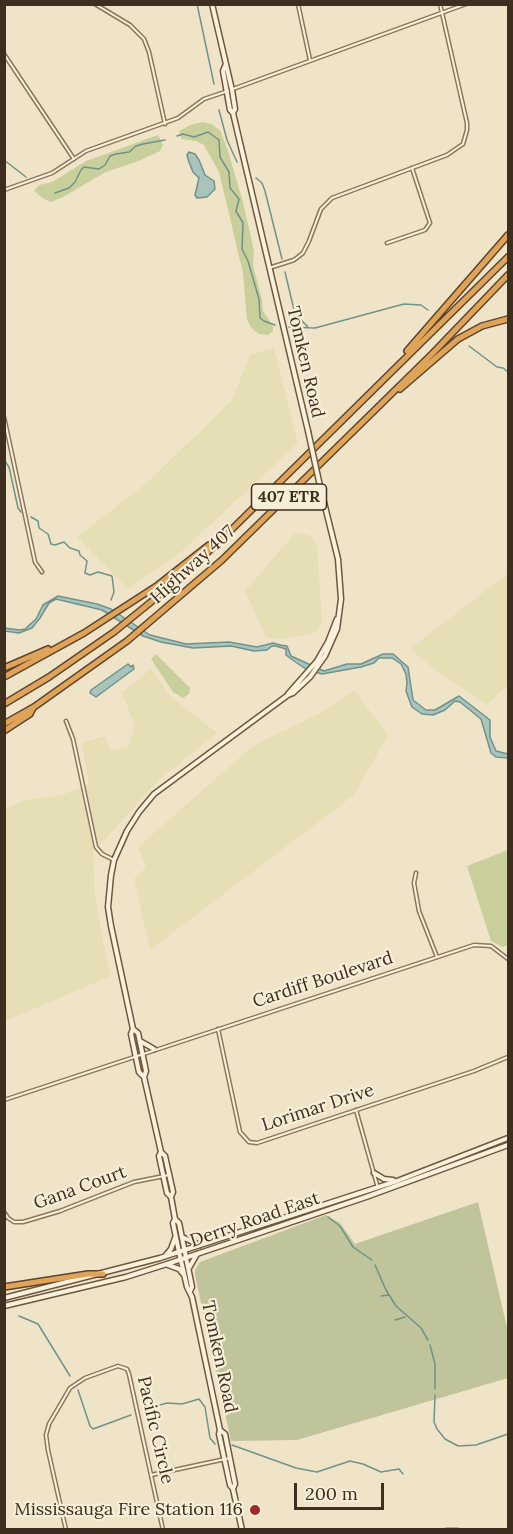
<!DOCTYPE html>
<style>
body{margin:0}
#map{position:relative;width:513px;height:1534px;overflow:hidden;background:#f0e4c8;font-family:Lora,serif}
canvas{display:block}
.frame{position:absolute;inset:0;border:6px solid #3d2e20;pointer-events:none}
.scale{position:absolute;left:294px;top:1483px;width:90px;height:27px;box-sizing:border-box;border:3px solid #3d2e20;border-top:0;padding-left:8px;font-size:18px;line-height:21px;white-space:nowrap;color:#3d2e20;-webkit-text-stroke:4px #f7eed8;paint-order:stroke}
</style>
<div id="map">
<canvas width="513" height="1534"></canvas>
<div class="frame"></div>
<div class="scale">200 m</div>
</div>
<script>
const ctx = document.querySelector('canvas').getContext('2d');
ctx.lineJoin = 'round';
function paint(path, color) {
  ctx.fillStyle = color;
  ctx.fill(path, 'evenodd');
}
function toPath(rows) {
  const path = new Path2D();
  for (const r of rows) {
    path.moveTo(r[0], r[1]);
    for (let i = 2; i < r.length; i += 2) path.lineTo(r[i], r[i + 1]);
  }
  return path;
}
function strokePath(path, color, width, dash) {
  ctx.strokeStyle = color;
  ctx.lineWidth = width;
  ctx.lineCap = dash ? 'butt' : 'round';
  ctx.setLineDash(dash || []);
  ctx.stroke(path);
}
function write(font, color, halo, rows, align = 'center') {
  ctx.font = font + ' Lora,serif';
  ctx.lineWidth = 4.5;
  ctx.setLineDash([]);
  ctx.textBaseline = 'middle';
  ctx.strokeStyle = halo;
  ctx.fillStyle = color;
  for (const [text, x, y, turn = 0] of rows) {
    ctx.save();
    ctx.translate(x, y);
    ctx.rotate((+turn || 0) * Math.PI / 180);
    ctx.textAlign = isNaN(turn) ? turn : align;
    if (halo) ctx.strokeText(text, 0, 0);
    ctx.fillText(text, 0, 0);
    ctx.restore();
  }
}
paint(toPath([
 [274,348,298,443,181,552,128,589,77,537,148,482,232,400,250,355],
 [295,533,309,535,317,545,322,622,315,633,281,639,266,637,245,591],
 [508,573,508,685,486,705,433,668,410,649],
 [151,669,170,696,217,733,162,777,93,852,95,895,103,942,111,976,5,1021,5,809,25,800,58,796,89,785,82,743,105,736,111,751,129,746,135,726,122,693],
 [354,690,388,735,354,795,150,950,134,879,146,867,138,847,253,746,322,712]
]), '#e6deb5');
paint(toPath([
 [203,122,211,124,220,130,228,151,243,202,254,251,253,265,262,300,263,311,273,326,273,331,268,335,259,334,252,329,247,320,243,273,219,172,204,145,196,141,181,139,179,131,190,125],
 [158,135,163,145,160,151,141,160,106,172,63,197,51,202,44,199,34,191,39,185,52,182,86,161],
 [156,654,190,688,189,694,183,698,173,692,151,659],
 [508,850,508,945,503,947,491,941,467,866]
]), '#c9cf9b');
paint(toPath([
 [478,1202,508,1332,508,1378,297,1440,231,1441,195,1275,195,1270,200,1262,326,1215,340,1223,355,1244]
]), '#bfc49a');
const water = toPath([
 [189,152,195,154,199,160,205,175,214,181,215,189,207,197,197,198,195,195,199,178,193,172,189,162,187,155,189,152],
 [58,596,97,604,111,609,150,635,186,644,229,642,257,647,273,643,280,645,287,646,291,656,324,671,347,664,361,664,383,654,393,654,408,667,413,700,426,710,435,710,459,696,490,720,490,737,496,751,508,754,508,758,496,757,491,753,481,719,460,702,455,701,445,710,433,715,422,714,412,707,406,691,407,683,406,674,401,664,392,658,379,658,374,663,361,667,322,674,306,669,294,661,286,655,286,649,276,646,272,646,267,650,254,651,231,646,193,648,161,642,143,636,102,610,56,599,49,603,40,618,32,628,19,633,5,631,4,628,20,630,25,629,36,619,43,605,58,596],
 [128,664,131,667,133,665,134,669,96,697,90,693,91,690,128,664]
]);
paint(water, '#a9c4bc');
strokePath(water, '#6f938a', 1.5);
strokePath(toPath([
 [197,4,214,84],
 [219,110,227,140,237,162],
 [177,136,183,134,194,137,208,132,219,140,220,157,229,172,230,188,239,199,236,211,243,223,242,249,248,261,259,299,260,318,264,321,275,325],
 [4,160,26,177],
 [256,178,262,183,265,191,282,259],
 [55,193,69,188,75,182,81,170,84,167,99,169,105,165,110,156,116,154,129,152,136,146,143,144,165,140],
 [285,272,295,314,308,327],
 [289,327,315,328,404,304,421,305,428,310],
 [469,346,497,367,503,368,508,372],
 [4,460,9,467,18,508,21,512],
 [31,517,38,521,39,528,48,534,51,544,55,545,64,542,70,548,79,551,80,555,87,561,85,573,90,575,98,572,112,576,114,592,111,600],
 [328,1217,340,1226,353,1247,372,1260],
 [375,1265,386,1290,396,1306,421,1328,428,1340],
 [381,1296,389,1295],
 [19,1316,38,1324,70,1376],
 [395,1320,405,1317],
 [430,1345,435,1364,435,1389],
 [78,1390,90,1426,93,1429,131,1415],
 [435,1395,434,1422,437,1429,445,1439,458,1446,476,1445,508,1434],
 [145,1409,167,1403,182,1404,199,1399,205,1407,210,1438,215,1444],
 [232,1445,296,1468,317,1472,350,1461,363,1464,381,1472,399,1469,403,1474]
]), '#6f938a', 1.5);
const minor = toPath([
 [95,4,130,25,144,39,149,52,165,124],
 [298,4,310,60],
 [4,54,74,159],
 [233,89,466,4],
 [4,190,52,173,86,151,178,118,204,99,228,91],
 [387,243,425,230,430,223,412,168],
 [269,268,294,260,303,253,309,241,321,209,332,198,447,155,463,144,467,130,467,123,440,4],
 [4,417,35,562,42,572],
 [66,721,73,739,96,847,102,854,114,860],
 [416,873,414,883,419,911,437,957],
 [218,1029,240,1132,249,1142,257,1143,474,1071,508,1057],
 [4,1100,474,945,491,946,508,959],
 [356,1110,378,1188],
 [4,1212,8,1218,14,1222,23,1222,60,1211,134,1182,169,1175],
 [151,1475,230,1458],
 [66,1530,48,1450,46,1435,49,1424,70,1388,85,1378,118,1366,127,1369,129,1374,163,1530],
 [446,1530,458,1530]
]);
const secondary = toPath([
 [212,4,232,90,235,109,233,113],
 [225,66,223,71,230,110,233,113,308,431],
 [288,694,317,661,328,642,337,619],
 [133,1029,131,1034,139,1072,144,1077],
 [140,1041,154,1049],
 [161,1152,159,1156,167,1193,171,1197],
 [374,1173,384,1179,393,1180],
 [175,1219,173,1223,179,1252,187,1287,192,1297,220,1430,219,1434,230,1485,233,1489,242,1530],
 [182,1237,200,1245],
 [166,1255,171,1249,175,1238],
 [168,1265,179,1269,184,1275],
 [189,1268,197,1254],
 [190,1291,192,1287,179,1223,175,1219,171,1197,173,1192,165,1156,161,1152,144,1077,146,1071,138,1033,133,1029,111,926,108,907,111,875,114,860,127,831,139,812,154,794,288,695,293,693,310,677,325,656,337,629,341,599,338,559,320,486],
 [4,1298,160,1258,397,1181,508,1138],
 [4,1306,126,1277,167,1264,366,1197,508,1145],
 [220,1430,225,1434,235,1484,233,1489]
]);
const motorway = toPath([
 [407,351,508,235],
 [400,389,458,339,482,326,508,319],
 [4,668,48,649],
 [4,677,84,633,158,585,209,545,215,543],
 [4,704,49,677,114,632,167,589,220,541,508,257],
 [4,724,34,707,127,641,222,560,433,353,508,275],
 [4,731,30,714,33,708],
 [4,1287,88,1274,103,1274]
]);
strokePath(minor, '#8d765c', 5);
strokePath(secondary, '#6f573f', 7);
strokePath(motorway, '#5b4430', 8);
strokePath(minor, '#faf1dc', 2);
strokePath(secondary, '#faf1dc', 4);
strokePath(motorway, '#e0a458', 5);
const secondaryBridge = toPath([
 [308,431,320,486]
]);
strokePath(secondaryBridge, '#6f573f', 7, []);
strokePath(secondaryBridge, '#faf1dc', 4);
for (const [x, y, r, color] of [
 [255,1510,6,"#9e2a2b"]
]) {
  const dot = new Path2D();
  dot.arc(x, y, r, 0, 2 * Math.PI);
  ctx.fillStyle = color;
  ctx.fill(dot);
  strokePath(dot, '#f7eed8', 2);
}
for (const [x, y, w] of [
 [289,497,75]
]) {
  const box = new Path2D();
  box.roundRect(x - w / 2, y - 13, w, 26, 4.5);
  ctx.fillStyle = '#f7eed8';
  ctx.fill(box);
  strokePath(box, '#3d2e20', 1.5);
}
write('bold 16px', '#3d2e20', null, [
 ["407 ETR",289,497]
]);
write('18px', '#3d2e20', '#f7eed8', [
 ["Tomken Road",305,362,77],
 ["Highway 407",193,565,-42],
 ["Cardiff Boulevard",323,980,-18],
 ["Lorimar Drive",318,1108,-18],
 ["Gana Court",80,1188,-20],
 ["Derry Road East",255,1220,-19],
 ["Tomken Road",219,1357,78],
 ["Pacific Circle",155,1430,77]
]);
write('18px', '#3d2e20', '#f7eed8', [
 ["Mississauga Fire Station 116",243,1510]
], 'right');
</script>
